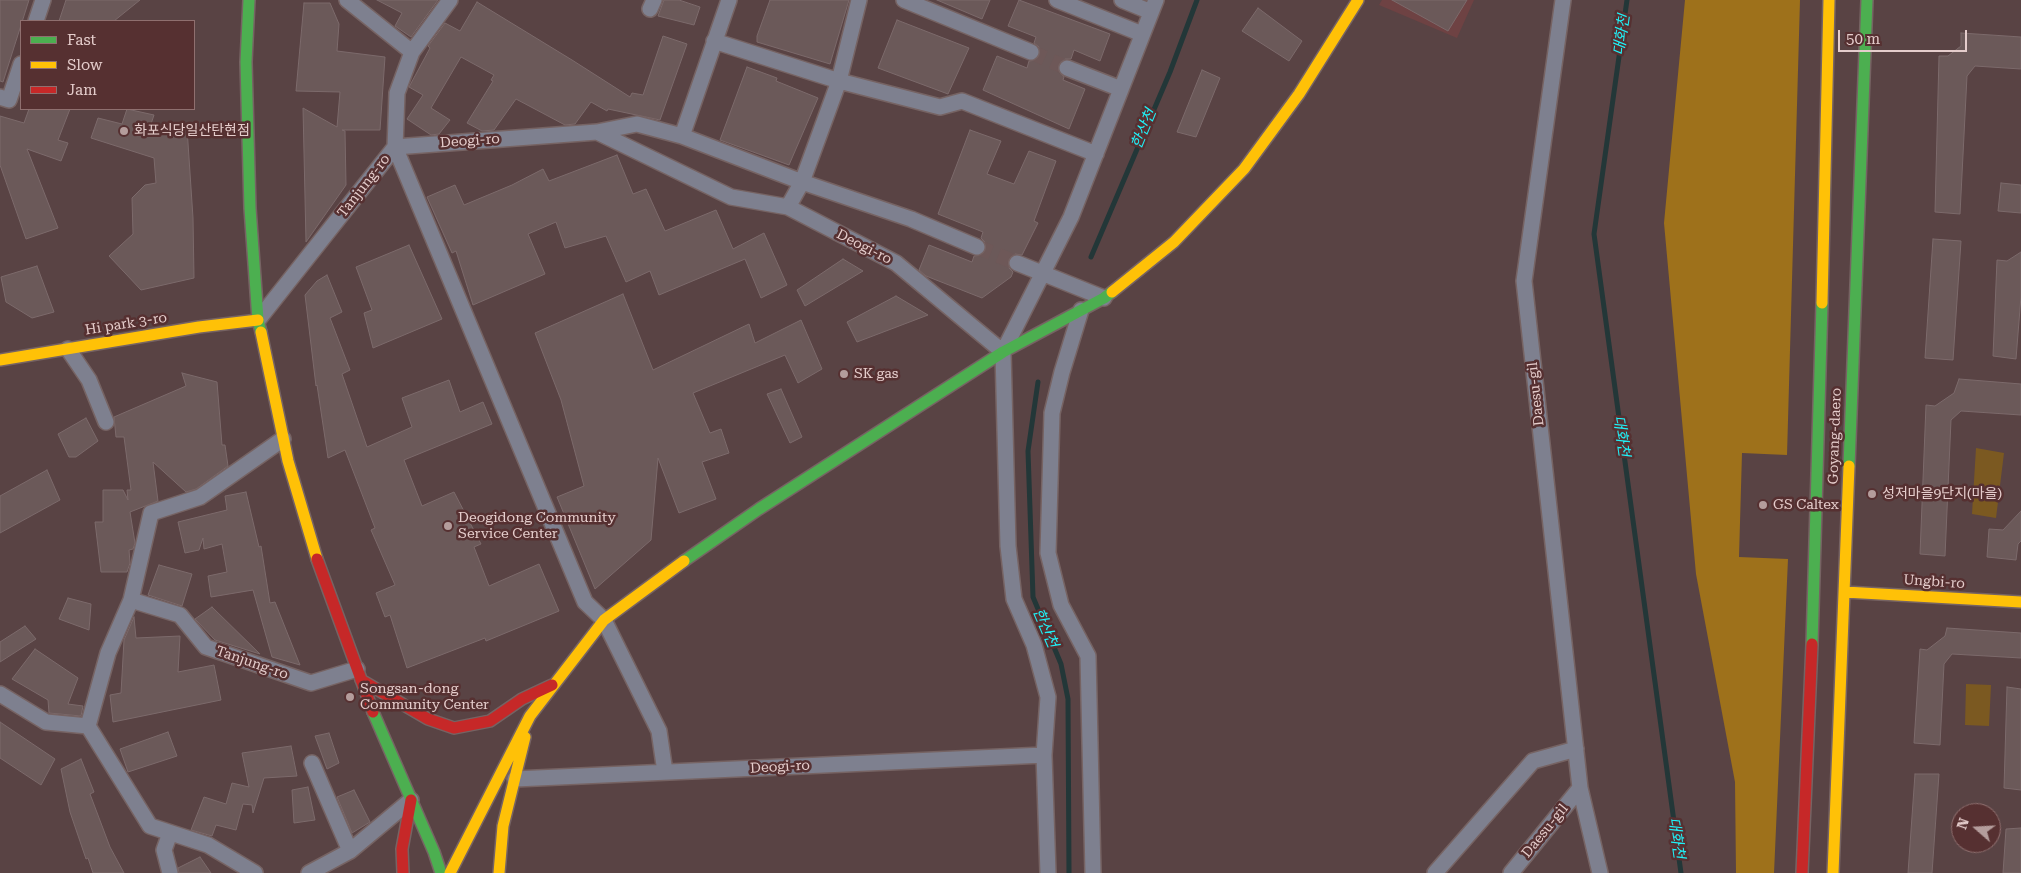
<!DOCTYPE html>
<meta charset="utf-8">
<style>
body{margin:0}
#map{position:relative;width:2021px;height:873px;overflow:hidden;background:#594344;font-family:"Roboto Serif",serif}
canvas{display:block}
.legend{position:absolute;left:20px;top:20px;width:175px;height:90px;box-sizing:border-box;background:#563031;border:1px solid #8f6f6f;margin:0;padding:6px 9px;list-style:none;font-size:15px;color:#e5cdcc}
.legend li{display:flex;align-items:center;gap:10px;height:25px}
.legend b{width:25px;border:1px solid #8f6f6f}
.north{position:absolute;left:1951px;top:803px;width:50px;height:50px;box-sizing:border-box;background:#563031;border:1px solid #8f6f6f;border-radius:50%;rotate:289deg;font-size:14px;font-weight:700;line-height:20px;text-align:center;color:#e5cdcc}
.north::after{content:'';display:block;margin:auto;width:18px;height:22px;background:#b49d9c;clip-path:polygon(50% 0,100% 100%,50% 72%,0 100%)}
.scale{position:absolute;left:1838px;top:30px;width:129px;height:22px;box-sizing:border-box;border:2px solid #e5cdcc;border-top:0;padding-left:6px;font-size:15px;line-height:18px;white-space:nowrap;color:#e5cdcc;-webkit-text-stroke:4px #563031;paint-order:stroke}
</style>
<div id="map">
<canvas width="2021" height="873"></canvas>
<ul class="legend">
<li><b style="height:6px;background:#4caf50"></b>Fast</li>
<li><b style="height:6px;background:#ffc107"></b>Slow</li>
<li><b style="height:6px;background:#c62828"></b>Jam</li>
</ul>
<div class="north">N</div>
<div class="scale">50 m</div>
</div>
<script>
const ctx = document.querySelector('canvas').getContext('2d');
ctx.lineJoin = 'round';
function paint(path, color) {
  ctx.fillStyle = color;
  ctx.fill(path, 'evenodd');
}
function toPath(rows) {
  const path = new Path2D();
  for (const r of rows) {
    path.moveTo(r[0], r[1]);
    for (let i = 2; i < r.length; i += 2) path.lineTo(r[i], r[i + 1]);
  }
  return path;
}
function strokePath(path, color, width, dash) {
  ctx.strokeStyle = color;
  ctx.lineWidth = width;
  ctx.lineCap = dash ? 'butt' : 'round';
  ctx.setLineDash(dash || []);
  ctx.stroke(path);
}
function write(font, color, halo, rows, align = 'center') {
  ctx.font = font + ' "Roboto Serif","Noto Sans KR",serif';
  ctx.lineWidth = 5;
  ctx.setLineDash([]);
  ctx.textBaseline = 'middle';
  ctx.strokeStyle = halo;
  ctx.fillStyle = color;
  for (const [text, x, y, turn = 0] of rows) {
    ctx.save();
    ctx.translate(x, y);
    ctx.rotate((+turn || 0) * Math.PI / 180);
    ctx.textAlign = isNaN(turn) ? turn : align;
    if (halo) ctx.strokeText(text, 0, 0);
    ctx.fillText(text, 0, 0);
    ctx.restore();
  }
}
paint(toPath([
 [1382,0,1474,0,1457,38,1379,5]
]), '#6e4243');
paint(toPath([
 [1976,448,2004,453,1996,518,1972,514],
 [1966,684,1991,685,1989,726,1965,725]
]), '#7b5921');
paint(toPath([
 [1685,0,1800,0,1787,455,1742,453,1739,557,1788,559,1774,873,1736,873,1735,782,1696,574,1664,223]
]), '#9e711b');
strokePath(toPath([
 [1627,0,1594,234,1681,873],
 [1091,257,1170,72,1197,0],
 [1038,382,1028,451,1033,597,1061,664,1068,699,1069,873]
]), '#233738', 5);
const building = toPath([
 [0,0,29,0,3,82,0,81,0,0],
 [66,0,140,0,114,21,59,21,66,0],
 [377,0,438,0,411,37,395,26,402,13,377,0],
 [664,0,679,0,700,7,694,25,658,16,664,0],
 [770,0,849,0,830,64,757,42,757,36,770,0],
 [937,0,990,0,982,19,937,0],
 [1019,0,1110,34,1100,61,1074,50,1071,59,1065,59,1058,64,1058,70,1064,77,1063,80,1085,89,1069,129,983,90,997,56,1027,68,1029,61,1036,60,1039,56,1039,47,1034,43,1036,37,1008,26,1019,0],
 [1392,0,1467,0,1448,31,1392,0],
 [477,2,572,60,630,97,632,93,643,95,663,36,687,44,660,120,608,109,607,111,591,102,575,124,565,125,516,99,494,130,482,131,467,123,493,81,491,80,494,75,461,57,431,108,450,120,439,134,431,135,407,119,423,95,409,87,430,48,428,46,445,23,460,31,477,2],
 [304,3,330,3,339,24,337,51,385,57,380,130,342,130,345,131,346,185,306,242,303,108,337,127,340,92,296,91,304,3],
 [1258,8,1302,41,1289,61,1242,31,1258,8],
 [897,20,969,48,948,94,878,68,897,20],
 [1961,33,2021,37,2021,69,1975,66,1967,76,1960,214,1935,212,1939,56,1948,56,1961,46,1961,33],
 [747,67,777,78,776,81,818,98,789,165,720,140,747,67],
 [1202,70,1220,78,1196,137,1177,132,1202,70],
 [29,109,70,109,58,140,68,143,61,161,27,149,58,228,26,239,0,165,0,116,24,123,29,109],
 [127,109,154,115,150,127,187,128,193,218,194,278,141,290,109,256,133,234,132,198,145,185,156,183,154,158,91,138,98,118,122,124,127,109],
 [970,130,1001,141,987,174,1014,184,1029,151,1056,161,1034,221,1038,223,1022,255,1015,254,1008,260,1009,268,1013,272,1011,277,982,298,926,276,919,270,929,245,972,262,974,256,982,255,986,250,985,242,981,238,983,232,938,214,970,130],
 [617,155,633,194,646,189,665,231,716,210,733,249,764,233,787,285,761,298,745,259,659,295,650,271,626,282,606,236,565,248,556,222,528,234,545,274,473,305,456,251,452,253,427,197,455,185,464,205,512,185,543,169,549,181,617,155],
 [2001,183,2021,185,2021,213,1998,211,2001,183],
 [1933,239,1961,241,1953,360,1925,358,1933,239],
 [409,245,442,319,373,348,364,313,372,310,356,267,409,245],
 [2021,252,2021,296,2016,359,1993,356,1997,260,2007,261,2021,252],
 [843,259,863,271,805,306,797,290,843,259],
 [37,266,54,312,32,318,6,302,1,277,37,266],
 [327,275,342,312,330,318,350,370,342,374,367,447,412,427,402,398,449,380,460,412,483,402,492,424,404,460,422,506,454,492,481,544,474,547,489,586,539,564,559,611,486,641,485,638,407,668,390,615,385,617,376,593,395,585,371,530,375,528,345,450,328,458,317,385,316,386,305,295,317,281,327,275],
 [623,294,653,370,749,324,755,343,801,320,822,369,798,383,785,355,693,393,710,433,721,429,729,453,702,462,716,499,679,513,658,458,651,540,595,589,557,497,584,486,561,400,535,333,623,294],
 [896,296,928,315,857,342,847,322,896,296],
 [182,373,217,382,222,445,225,445,228,466,196,489,186,492,153,462,158,501,130,512,135,543,133,549,129,550,130,563,127,572,101,572,95,522,103,522,103,490,123,490,128,500,127,490,131,490,124,437,116,437,114,417,186,386,182,373],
 [1959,379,2021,384,2021,415,1961,411,1951,420,1945,556,1920,554,1926,405,1935,406,1954,393,1959,379],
 [781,389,802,437,790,443,767,394,781,389],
 [86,418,98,441,76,457,69,457,58,434,86,418],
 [47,470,60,500,0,533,0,496,47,470],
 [246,492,259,547,261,546,270,603,275,602,300,665,272,657,253,590,211,597,208,576,227,572,222,544,204,549,203,538,199,550,185,553,178,522,227,510,225,496,246,492],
 [2021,511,2021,541,2018,544,2016,560,1987,557,1989,529,2003,530,2021,511],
 [159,565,192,574,182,606,148,595,159,565],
 [68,598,91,604,89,630,59,619,68,598],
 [212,607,260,654,215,640,195,619,212,607],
 [134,617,136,638,180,636,178,672,214,665,221,700,113,722,110,695,121,693,124,640,134,617],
 [25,626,36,639,0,662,0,642,25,626],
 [1947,628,2021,633,2021,658,1952,654,1944,664,1940,745,1914,743,1920,649,1927,650,1945,636,1947,628],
 [35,649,78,678,68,704,83,706,81,716,49,713,48,700,12,679,35,649],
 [2007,687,2021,689,2021,790,2004,788,2007,687],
 [0,722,55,759,41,785,0,758,0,722],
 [168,732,177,756,128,772,120,749,168,732],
 [329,733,339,763,327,769,315,736,329,733],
 [291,746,297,776,264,778,253,813,252,805,243,804,236,830,216,825,212,836,191,830,204,797,226,804,232,783,249,787,242,753,291,746],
 [81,759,94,792,90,794,110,847,124,873,93,873,88,858,86,859,70,812,61,769,81,759],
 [1915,774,1939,774,1932,873,1908,873,1915,774],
 [308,787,315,820,294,823,292,790,308,787],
 [354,790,370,822,352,833,337,797,354,790],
 [2021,828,2021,873,2003,873,2006,829,2021,828],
 [200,857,211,873,179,873,178,868,200,857]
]);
paint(building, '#6b5959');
strokePath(building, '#7c6a6b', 1);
strokePath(toPath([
 [1031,52,1067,68],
 [977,247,1017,263]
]), '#6e5858', 15, [15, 8]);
const street = toPath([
 [904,0,1031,52],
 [1057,0,1142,34],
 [1122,0,1151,12],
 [1563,0,1524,281,1580,788,1600,873],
 [650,9,654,0],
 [36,21,43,0],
 [714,41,839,81,940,107,962,101,1096,154],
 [412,52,450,0],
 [1067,68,1121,89],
 [0,97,9,100,21,64],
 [597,132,637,124,682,136,802,182,911,219,977,247],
 [682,136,729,0],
 [395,147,585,602,604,620,659,731,665,772],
 [395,147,597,132,731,197,788,207,896,263,1003,352],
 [788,207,802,182,839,81,859,0],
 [1017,263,1104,298],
 [1081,310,1062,372,1052,413,1048,553,1061,605,1088,656,1093,873],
 [258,320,395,147,397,93,412,52,347,0],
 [68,349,89,380,106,422],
 [131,600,180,615,206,647,311,683,357,669],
 [0,694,46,722,88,726,150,826,208,845,255,873],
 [88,726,108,653,131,600,151,513,200,497,283,439],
 [312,763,350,851],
 [515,779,1044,755],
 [170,873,164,850,170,833],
 [309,873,350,851,411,800],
 [1048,873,1044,755,1048,697,1034,645,1014,599,1008,546,1003,352,1071,217,1156,0],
 [1435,873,1533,761,1576,749],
 [1511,873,1580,788]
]);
const fast = toPath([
 [249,0,246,62,250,208,258,320,261,332],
 [1849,466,1867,0],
 [684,561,759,509,1003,352,1104,298,1112,292],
 [1812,644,1822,303],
 [373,712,434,852,441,873]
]);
const slow = toPath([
 [1112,292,1174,242,1244,169,1299,94,1358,0],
 [1822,303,1829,0],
 [261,332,288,461,317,559],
 [0,360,199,327,258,320],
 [1845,592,2021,602],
 [450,873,530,716,604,620,684,561],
 [499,873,503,826,525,737],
 [1833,873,1849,466]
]);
const jam = toPath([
 [317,559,373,712],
 [361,680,428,719,454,728,490,721,522,699,552,685],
 [403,873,402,849,411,800],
 [1802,873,1812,644]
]);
strokePath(street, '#766363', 18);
strokePath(fast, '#766363', 14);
strokePath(slow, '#766363', 14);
strokePath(jam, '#766363', 14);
strokePath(street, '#7e808f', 15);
strokePath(fast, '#4caf50', 11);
strokePath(slow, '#ffc107', 11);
strokePath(jam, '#c62828', 11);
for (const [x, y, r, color] of [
 [124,131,5,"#b49d9c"],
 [844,374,5,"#b49d9c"],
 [1872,494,5,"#b49d9c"],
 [1763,505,5,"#b49d9c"],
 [448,526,5,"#b49d9c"],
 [350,697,5,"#b49d9c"]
]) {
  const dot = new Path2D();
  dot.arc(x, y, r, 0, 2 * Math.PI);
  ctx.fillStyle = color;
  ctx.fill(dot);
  strokePath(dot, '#563031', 2);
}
write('14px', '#e5cdcc', '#563031', [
 ["화포식당일산탄현점",134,131],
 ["SK gas",854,374],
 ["성저마을9단지(마을)",1882,494],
 ["GS Caltex",1773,505],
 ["Deogidong Community",458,518],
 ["Service Center",458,534],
 ["Songsan-dong",360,689],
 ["Community Center",360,705]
], 'left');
write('14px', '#e5cdcc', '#563031', [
 ["Deogi-ro",470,141,-4],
 ["Tanjung-ro",364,186,-52],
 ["Deogi-ro",864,247,27],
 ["Hi park 3-ro",126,324,-9],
 ["Daesu-gil",1536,394,-96],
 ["Goyang-daero",1835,436,-88],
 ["Ungbi-ro",1934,582,4],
 ["Tanjung-ro",252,663,19],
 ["Deogi-ro",780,767,-3],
 ["Daesu-gil",1545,831,-51]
]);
write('italic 15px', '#20f1f7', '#563031', [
 ["대화천",1622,35,-82],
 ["한산천",1144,129,-68],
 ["대화천",1621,436,82],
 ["한산천",1045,628,67],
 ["대화천",1676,838,82]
]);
</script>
